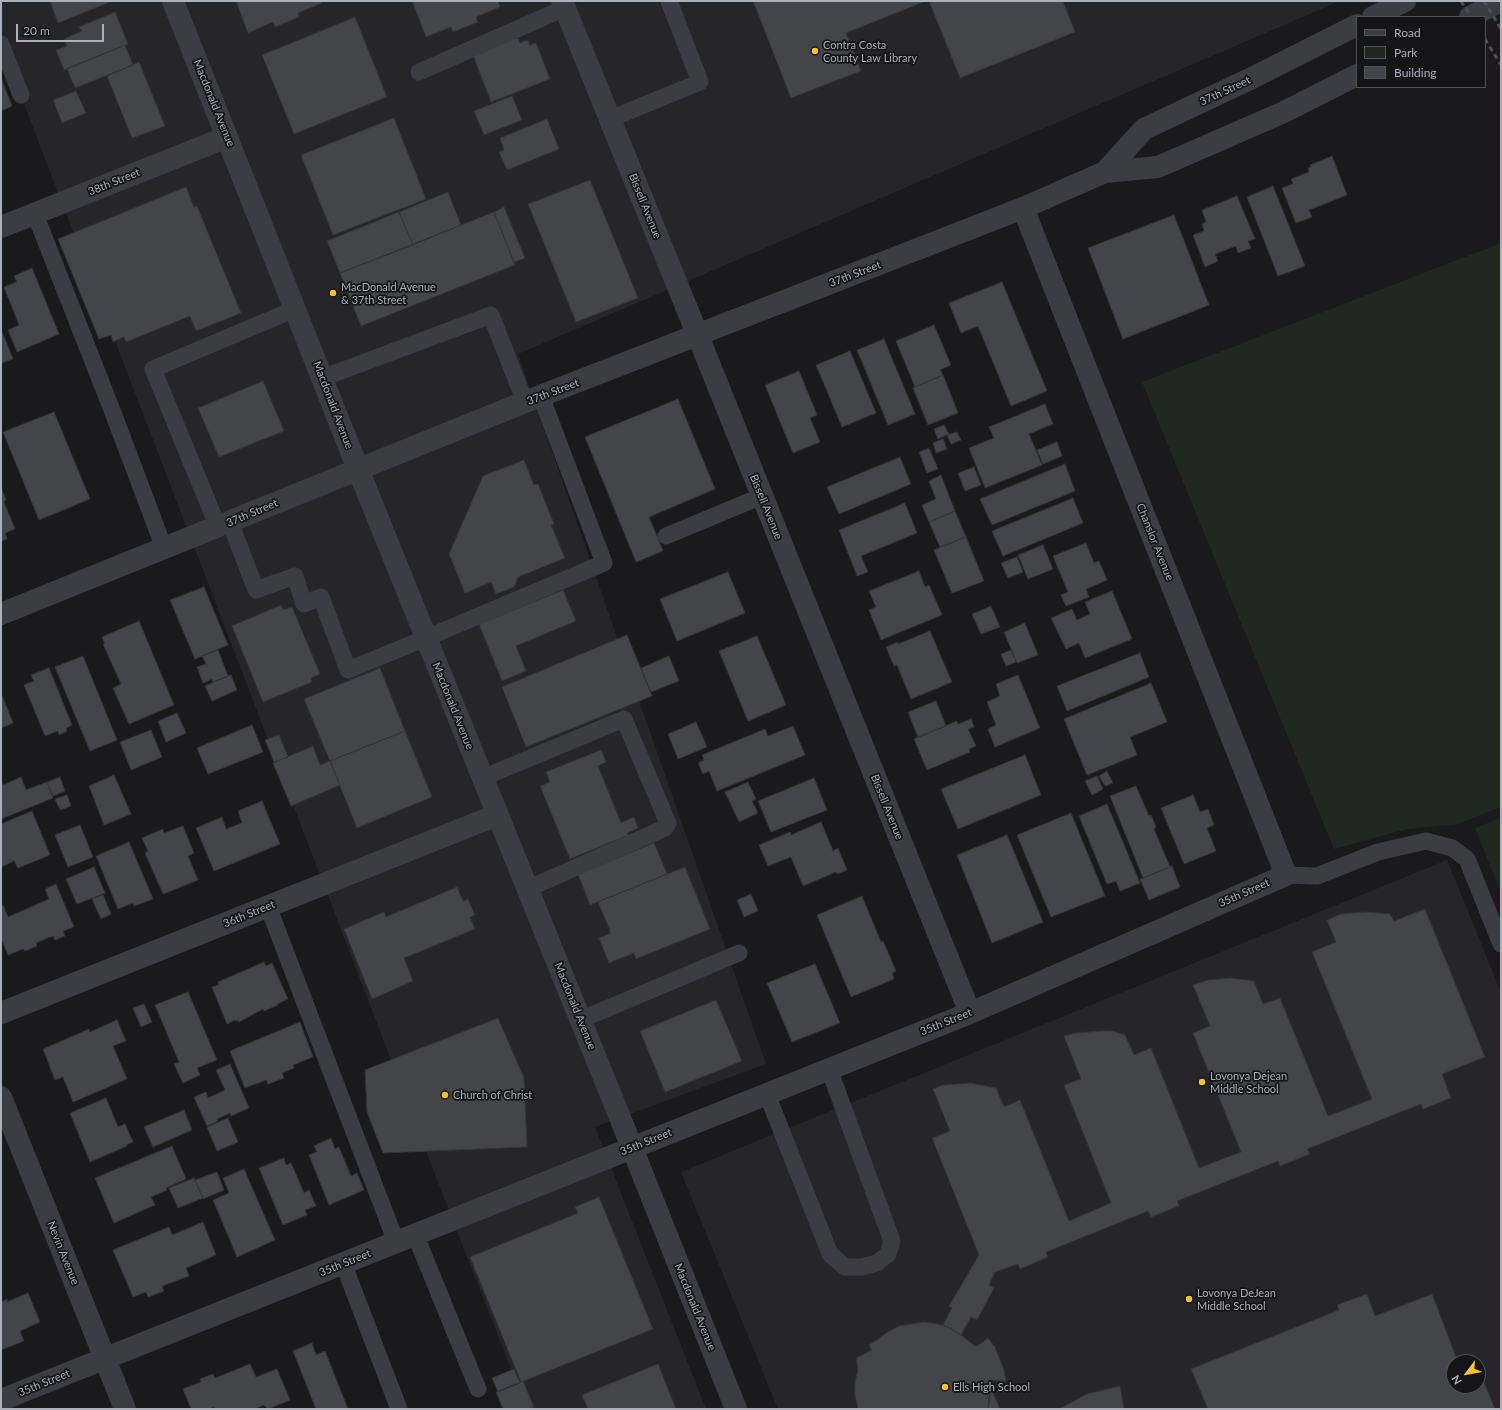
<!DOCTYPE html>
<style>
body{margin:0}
#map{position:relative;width:1502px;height:1410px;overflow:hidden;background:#1a1a1d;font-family:Lato,sans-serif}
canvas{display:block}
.frame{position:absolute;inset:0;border:2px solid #abb0bd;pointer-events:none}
.legend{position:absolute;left:1356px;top:16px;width:130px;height:72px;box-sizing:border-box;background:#151518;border:1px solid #51535a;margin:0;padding:5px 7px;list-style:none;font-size:12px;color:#abb0bd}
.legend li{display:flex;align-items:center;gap:8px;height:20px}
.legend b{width:20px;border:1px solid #51535a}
.north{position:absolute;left:1446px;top:1354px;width:40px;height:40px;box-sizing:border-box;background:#151518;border:1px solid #51535a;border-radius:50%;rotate:238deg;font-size:11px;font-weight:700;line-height:16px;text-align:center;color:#abb0bd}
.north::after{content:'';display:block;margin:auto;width:14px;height:18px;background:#ffc12f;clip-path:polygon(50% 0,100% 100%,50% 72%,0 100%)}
.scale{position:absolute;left:16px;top:24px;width:88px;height:18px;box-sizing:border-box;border:2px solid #abb0bd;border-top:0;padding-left:5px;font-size:12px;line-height:14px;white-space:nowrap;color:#abb0bd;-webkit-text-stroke:3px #151518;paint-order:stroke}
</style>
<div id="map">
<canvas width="1502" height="1410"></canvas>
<div class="frame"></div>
<ul class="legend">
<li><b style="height:5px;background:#3c3d44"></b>Road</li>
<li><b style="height:11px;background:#1f2821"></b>Park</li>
<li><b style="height:11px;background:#44454a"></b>Building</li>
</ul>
<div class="north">N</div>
<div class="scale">20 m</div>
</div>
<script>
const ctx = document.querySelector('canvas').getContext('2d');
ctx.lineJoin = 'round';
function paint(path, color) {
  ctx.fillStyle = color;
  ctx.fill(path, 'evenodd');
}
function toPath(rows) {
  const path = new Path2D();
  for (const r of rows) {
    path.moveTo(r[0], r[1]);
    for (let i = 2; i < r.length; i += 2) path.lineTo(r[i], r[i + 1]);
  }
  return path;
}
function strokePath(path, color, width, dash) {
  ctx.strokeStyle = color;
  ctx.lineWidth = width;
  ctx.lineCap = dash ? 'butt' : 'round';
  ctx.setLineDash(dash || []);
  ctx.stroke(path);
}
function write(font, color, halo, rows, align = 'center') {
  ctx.font = font + ' Lato,sans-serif';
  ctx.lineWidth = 3.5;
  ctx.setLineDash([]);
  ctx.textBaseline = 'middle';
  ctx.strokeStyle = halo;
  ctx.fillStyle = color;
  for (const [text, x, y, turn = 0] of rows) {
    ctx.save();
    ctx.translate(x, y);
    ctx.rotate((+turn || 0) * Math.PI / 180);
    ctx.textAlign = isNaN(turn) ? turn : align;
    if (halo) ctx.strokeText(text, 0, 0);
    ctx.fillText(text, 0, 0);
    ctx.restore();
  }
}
paint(toPath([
 [1,1,1340,1,518,354,766,1064,595,1127,706,1409,527,1409,441,1190,1,44],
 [1447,860,1501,992,1501,1409,778,1409,681,1172],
 [1454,1362,1478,1362,1478,1386,1454,1386]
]), '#26262a');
paint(toPath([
 [1501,243,1501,807,1458,824,1407,829,1334,849,1142,382],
 [1501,818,1501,893,1475,828]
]), '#1f2821');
const building = toPath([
 [50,1,110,1,110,2,58,23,50,1],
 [236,1,322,1,322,3,298,13,299,17,275,27,273,22,248,33,236,1],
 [412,1,498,1,500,7,476,17,478,22,453,32,451,27,426,37,412,1],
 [753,1,926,1,846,33,861,71,791,98,753,1],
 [929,1,1063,1,1075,32,960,78,929,1],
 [115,12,128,44,64,70,56,50,67,46,64,39,82,31,79,27,115,12],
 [355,17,387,97,294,134,262,55,355,17],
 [517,37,520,43,527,40,530,45,536,43,550,79,491,102,473,55,517,37],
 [125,45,133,65,75,88,67,69,125,45],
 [139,62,165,126,132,138,107,76,139,62],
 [1,78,12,106,1,111,1,78],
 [76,91,86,113,62,123,53,100,76,91],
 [512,96,522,120,484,135,474,111,512,96],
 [394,118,426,199,333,235,301,155,394,118],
 [547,119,559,149,507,170,499,152,504,150,500,138,547,119],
 [1332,156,1347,195,1309,210,1312,217,1296,223,1282,188,1293,184,1291,179,1309,172,1308,168,1311,167,1310,165,1332,156],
 [590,180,638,298,576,322,528,204,590,180],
 [1273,186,1305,266,1278,276,1247,197,1273,186],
 [186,187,194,207,197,206,241,313,196,331,190,316,126,342,124,337,113,342,111,335,99,339,58,239,186,187],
 [448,192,461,225,413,245,399,212,448,192],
 [1237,196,1255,239,1248,241,1251,248,1238,253,1236,246,1215,254,1218,261,1205,267,1193,235,1204,231,1202,224,1206,222,1202,210,1237,196],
 [504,207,525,258,514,262,494,212,504,207],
 [399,212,413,245,340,273,327,241,399,212],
 [494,212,515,265,361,326,340,273,494,212],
 [1174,215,1209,305,1123,339,1088,248,1174,215],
 [32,268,59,334,17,352,8,330,19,325,4,287,17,282,14,276,32,268],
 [1002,282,1047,391,1011,406,978,326,961,333,949,303,1002,282],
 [934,325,951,365,940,370,943,375,915,387,896,341,934,325],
 [1,329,13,359,1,363,1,329],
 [884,339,915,414,888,425,857,350,884,339],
 [850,351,876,413,842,427,816,365,850,351],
 [799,371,817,415,810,418,820,442,793,453,765,385,799,371],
 [943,375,958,413,928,425,913,388,943,375],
 [263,381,284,431,219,457,198,408,263,381],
 [678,399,715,489,649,517,663,551,636,562,585,437,678,399],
 [1045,404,1053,424,1029,434,1042,465,985,488,969,448,994,438,989,427,1045,404],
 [54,412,90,499,39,520,3,432,54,412],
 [944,425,949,434,938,439,934,429,944,425],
 [957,432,961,440,951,444,947,435,957,432],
 [943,439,947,449,936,453,933,443,943,439],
 [1057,442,1062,456,1043,464,1037,450,1057,442],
 [929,448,938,469,927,473,919,452,929,448],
 [900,457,911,484,839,514,827,487,900,457],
 [524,460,534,485,538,484,554,524,551,525,565,558,518,577,514,587,496,594,491,582,465,593,449,554,483,476,524,460],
 [1065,464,1075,491,992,525,980,499,1065,464],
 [974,467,981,485,965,491,958,473,974,467],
 [941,475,955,511,929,522,922,505,936,499,929,481,941,475],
 [1,487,6,500,4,502,15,529,5,533,7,539,1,541,1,487],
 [1073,498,1083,523,1003,556,992,531,1073,498],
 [905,503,917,533,861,556,868,572,857,576,839,530,905,503],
 [955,511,966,537,940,547,929,522,955,511],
 [966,537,984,581,952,593,934,550,966,537],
 [1086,543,1094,563,1099,561,1107,580,1086,589,1089,597,1066,606,1061,595,1068,592,1053,556,1086,543],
 [1043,545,1053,569,1028,579,1018,555,1043,545],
 [1017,557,1023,572,1008,578,1001,563,1017,557],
 [919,571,925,587,929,585,942,615,881,640,869,610,876,607,869,591,919,571],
 [728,572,745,613,677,641,660,599,728,572],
 [204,587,228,645,195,659,170,600,204,587],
 [563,590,576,621,516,646,526,671,502,681,479,624,563,590],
 [1112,591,1132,639,1085,658,1079,643,1066,649,1051,618,1072,609,1077,620,1090,614,1085,602,1112,591],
 [281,605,283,610,292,607,320,674,311,678,312,682,263,702,232,626,281,605],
 [991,606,1000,627,981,634,972,614,991,606],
 [139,621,174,705,129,724,113,688,121,684,103,644,105,644,102,637,139,621],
 [1025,623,1038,655,1017,663,1004,632,1025,623],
 [930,631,952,682,911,699,897,665,894,666,886,647,898,642,898,644,930,631],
 [627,635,652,696,526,747,502,687,627,635],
 [757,636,786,705,748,721,719,651,757,636],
 [218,650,228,676,213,682,212,679,203,683,197,667,206,664,202,656,218,650],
 [1011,650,1016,662,1006,666,1001,654,1011,650],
 [1140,653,1149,677,1067,711,1057,686,1140,653],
 [83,656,117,740,90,751,55,667,83,656],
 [669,656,679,681,651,692,641,668,669,656],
 [49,668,72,725,66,728,67,731,59,735,58,731,45,736,24,685,34,681,31,675,49,668],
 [380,668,405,731,330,761,304,699,380,668],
 [231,675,237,690,212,701,205,686,231,675],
 [1018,675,1040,728,995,747,988,729,996,725,987,702,1000,696,996,684,1018,675],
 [1151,683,1167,722,1130,737,1137,755,1087,775,1064,719,1151,683],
 [1,693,13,723,1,728,1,693],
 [936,701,946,726,918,737,908,712,936,701],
 [177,713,186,733,166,742,158,721,177,713],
 [971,719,974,727,968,729,976,746,969,749,970,752,927,770,914,739,957,721,958,724,971,719],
 [696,722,707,747,678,759,668,734,696,722],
 [252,725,263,752,208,774,197,748,252,725],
 [793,726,805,755,717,791,709,771,703,774,698,763,704,760,702,755,765,729,768,736,793,726],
 [151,730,162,757,131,770,120,742,151,730],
 [405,731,432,797,357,828,330,761,405,731],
 [279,735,288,757,274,762,265,740,279,735],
 [313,746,320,765,330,761,340,785,291,806,273,763,313,746],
 [601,750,606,762,598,766,621,823,634,817,638,828,627,833,628,835,570,859,540,786,550,782,546,772,601,750],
 [1025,755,1041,795,958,829,941,789,1025,755],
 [1107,771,1113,783,1105,786,1099,776,1107,771],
 [114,775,131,814,104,825,89,786,114,775],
 [1097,776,1103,789,1092,795,1085,781,1097,776],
 [21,777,26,790,47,782,53,798,1,819,1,780,3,785,21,777],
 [60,777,65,791,53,796,47,782,60,777],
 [814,778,827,810,771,832,758,801,814,778],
 [748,782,756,799,752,801,758,813,739,822,725,792,748,782],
 [1136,786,1149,816,1151,815,1156,827,1154,829,1170,867,1143,878,1110,796,1136,786],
 [67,795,71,806,60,810,55,799,67,795],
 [1193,795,1200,812,1208,809,1214,825,1207,828,1216,851,1184,864,1161,808,1193,795],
 [262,801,280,844,214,871,196,828,222,817,226,829,242,823,238,811,262,801],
 [1107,804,1140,883,1120,891,1116,881,1107,884,1079,816,1107,804],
 [32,811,50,855,18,868,14,861,1,867,1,824,32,811],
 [1071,813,1105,896,1051,917,1017,835,1071,813],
 [821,822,833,851,838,848,847,870,837,874,836,872,803,886,791,857,768,866,759,845,790,832,791,835,821,822],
 [80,825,93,857,68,867,55,835,80,825],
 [183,826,194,853,188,856,198,880,163,894,145,853,148,851,142,838,163,829,164,833,183,826],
 [1007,835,1043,922,992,943,957,855,1007,835],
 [129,842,153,899,134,906,133,903,118,909,96,856,129,842],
 [654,843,667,874,590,905,578,874,654,843],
 [1172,866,1180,887,1149,900,1140,879,1172,866],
 [94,867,105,893,77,904,66,879,94,867],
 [685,867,710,929,636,959,634,953,609,963,599,938,611,933,598,902,685,867],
 [56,884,74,927,63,931,65,936,55,940,53,936,36,943,37,946,25,951,23,949,8,955,1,938,1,906,3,905,8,917,49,899,45,889,56,884],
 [457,887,463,901,468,899,475,915,470,917,475,929,404,958,413,981,372,999,344,929,384,912,386,917,457,887],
 [751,894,758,911,744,917,737,900,751,894],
 [103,895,111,914,101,919,92,899,103,895],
 [862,896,881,942,883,941,896,971,892,973,894,979,851,997,817,915,862,896],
 [1425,909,1485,1057,1442,1074,1451,1098,1423,1109,1421,1104,1307,1149,1310,1154,1280,1166,1278,1161,1177,1201,1179,1206,1151,1217,1148,1211,1046,1252,1048,1257,1020,1269,1018,1264,995,1272,989,1285,994,1288,977,1320,971,1317,961,1335,943,1325,952,1308,949,1306,979,1255,932,1138,950,1131,933,1089,943,1085,970,1083,996,1088,1004,1107,1020,1100,1069,1221,1111,1203,1064,1085,1081,1079,1064,1036,1076,1033,1101,1031,1113,1031,1125,1035,1134,1055,1151,1048,1199,1168,1241,1152,1193,1033,1210,1026,1193,985,1208,980,1230,978,1254,981,1263,1004,1280,998,1328,1116,1372,1099,1312,952,1336,942,1327,920,1341,914,1366,912,1390,914,1394,921,1425,909],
 [264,962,266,966,272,963,288,999,277,1004,278,1005,264,1011,263,1009,239,1022,238,1020,235,1021,235,1020,227,1024,212,987,219,985,218,982,264,962],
 [815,964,840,1023,792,1042,767,983,815,964],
 [188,992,217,1060,197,1068,200,1075,183,1083,174,1064,179,1062,155,1005,188,992],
 [716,1000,742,1061,665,1092,640,1031,716,1000],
 [144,1004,152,1022,141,1027,133,1008,144,1004],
 [498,1018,524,1078,527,1147,383,1153,367,1112,365,1070,498,1018],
 [117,1020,126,1041,113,1046,127,1079,73,1102,63,1077,55,1080,43,1049,89,1029,90,1032,117,1020],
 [300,1022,313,1057,293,1065,294,1068,282,1073,284,1078,268,1084,266,1080,245,1088,230,1051,300,1022],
 [230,1064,249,1108,231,1116,230,1113,217,1119,218,1121,207,1126,194,1097,206,1092,208,1098,225,1090,216,1070,230,1064],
 [106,1098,118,1127,125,1124,133,1142,126,1145,127,1146,90,1162,70,1113,106,1098],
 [184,1110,192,1130,153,1147,144,1127,184,1110],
 [228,1118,238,1142,217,1151,207,1127,228,1118],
 [331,1138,335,1149,339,1147,351,1176,357,1173,364,1190,329,1205,309,1155,317,1152,314,1146,331,1138],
 [172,1146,186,1179,166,1188,167,1190,151,1197,155,1205,114,1223,95,1178,172,1146],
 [284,1158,286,1165,291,1163,304,1193,309,1190,316,1206,305,1210,307,1215,283,1225,259,1168,284,1158],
 [244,1169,275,1240,237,1257,213,1200,229,1193,223,1178,244,1169],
 [217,1172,224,1190,203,1199,195,1180,217,1172],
 [194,1178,203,1198,178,1208,169,1188,194,1178],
 [599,1197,653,1329,521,1382,470,1257,578,1213,575,1207,599,1197],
 [203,1222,216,1255,186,1268,189,1276,162,1286,164,1291,148,1297,146,1292,133,1297,113,1250,169,1227,172,1235,203,1222],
 [28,1293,40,1322,20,1331,24,1341,1,1350,1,1302,7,1299,7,1302,28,1293],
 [1367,1294,1375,1316,1432,1294,1458,1362,1454,1362,1454,1386,1478,1386,1478,1368,1495,1409,1208,1409,1191,1369,1339,1310,1337,1305,1367,1294],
 [924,1322,937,1324,948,1327,961,1335,976,1347,988,1338,995,1347,1004,1370,1006,1381,990,1380,990,1398,988,1409,858,1409,855,1395,855,1382,858,1370,856,1358,872,1350,869,1345,888,1332,899,1326,924,1322],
 [312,1343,316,1355,325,1351,348,1409,316,1409,293,1351,312,1343],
 [250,1364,256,1377,277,1369,290,1400,268,1409,264,1405,254,1409,215,1409,214,1407,209,1409,191,1409,183,1389,201,1382,200,1379,213,1374,215,1378,250,1364],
 [658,1364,676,1409,588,1409,582,1395,658,1364],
 [514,1369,520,1383,498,1392,492,1378,514,1369],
 [523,1381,534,1407,530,1409,503,1409,496,1392,523,1381],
 [990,1386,1000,1409,988,1409,990,1386],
 [1120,1386,1124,1409,1059,1409,1087,1394,1120,1386]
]);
paint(building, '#44454a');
strokePath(building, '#343439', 1);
strokePath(toPath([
 [1,44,21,95],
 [419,72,565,8],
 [610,119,700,82,669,1],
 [35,214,112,410,164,548],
 [322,378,491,315,525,402],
 [230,522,256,590,295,576,304,604,321,597,348,670,426,638,604,563,541,396],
 [218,527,153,369,295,309],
 [666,536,762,496],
 [482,778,624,719,668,823,665,828,527,889],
 [1286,875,1317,876,1378,852,1426,841,1452,848,1467,859,1501,944],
 [268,906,396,1242],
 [580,1020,739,953],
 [767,1094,830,1254,845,1267,862,1267,877,1263,888,1254,892,1241,829,1069],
 [415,1234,478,1389],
 [343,1263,399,1409]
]), '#3c3d44', 17);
strokePath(toPath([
 [562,1,698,336,970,1013],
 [1,227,227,137],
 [1,1013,497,815],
 [1,1097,125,1409],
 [1,1400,970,1013,1286,875,1023,208]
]), '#3c3d44', 22);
strokePath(toPath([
 [173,1,358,469,623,1125,736,1409],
 [1373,17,1405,1],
 [1470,17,1500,1],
 [1105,172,1144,129,1252,78,1357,25],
 [1,614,525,402,1023,208,1105,172,1158,167,1284,112,1357,75]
]), '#3c3d44', 22);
strokePath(toPath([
 [1461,1,1471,17],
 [1484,1,1501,29],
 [1485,39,1501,65]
]), '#4d4f57', 3, [5, 4]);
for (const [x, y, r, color] of [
 [815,51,4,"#ffc12f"],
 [333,293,4,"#ffc12f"],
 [1202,1082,4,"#ffc12f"],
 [445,1095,4,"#ffc12f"],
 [1189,1299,4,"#ffc12f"],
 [945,1387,4,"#ffc12f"]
]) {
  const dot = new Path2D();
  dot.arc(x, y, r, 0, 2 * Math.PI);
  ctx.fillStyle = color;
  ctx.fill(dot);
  strokePath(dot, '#151518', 1.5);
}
write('11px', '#abb0bd', '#151518', [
 ["Contra Costa",823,45],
 ["County Law Library",823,58],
 ["MacDonald Avenue",341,287],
 ["& 37th Street",341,300],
 ["Lovonya Dejean",1210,1076],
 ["Middle School",1210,1089],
 ["Church of Christ",453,1095],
 ["Lovonya DeJean",1197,1293],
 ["Middle School",1197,1306],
 ["Ells High School",953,1387]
], 'left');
write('11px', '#abb0bd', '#151518', [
 ["37th Street",1225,91,-25],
 ["Macdonald Avenue",214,103,68],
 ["38th Street",114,182,-22],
 ["Bissell Avenue",645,206,68],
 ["37th Street",855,274,-21],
 ["37th Street",553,392,-21],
 ["Macdonald Avenue",333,405,69],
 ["Bissell Avenue",766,507,68],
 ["37th Street",252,513,-23],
 ["Chanslor Avenue",1155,542,68],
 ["Macdonald Avenue",453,706,68],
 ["Bissell Avenue",887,807,68],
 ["35th Street",1244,893,-24],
 ["36th Street",249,914,-22],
 ["Macdonald Avenue",575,1006,68],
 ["35th Street",946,1022,-22],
 ["35th Street",646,1142,-22],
 ["Nevin Avenue",63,1253,68],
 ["35th Street",345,1263,-22],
 ["Macdonald Avenue",695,1307,68],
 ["35th Street",44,1383,-22]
]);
</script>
